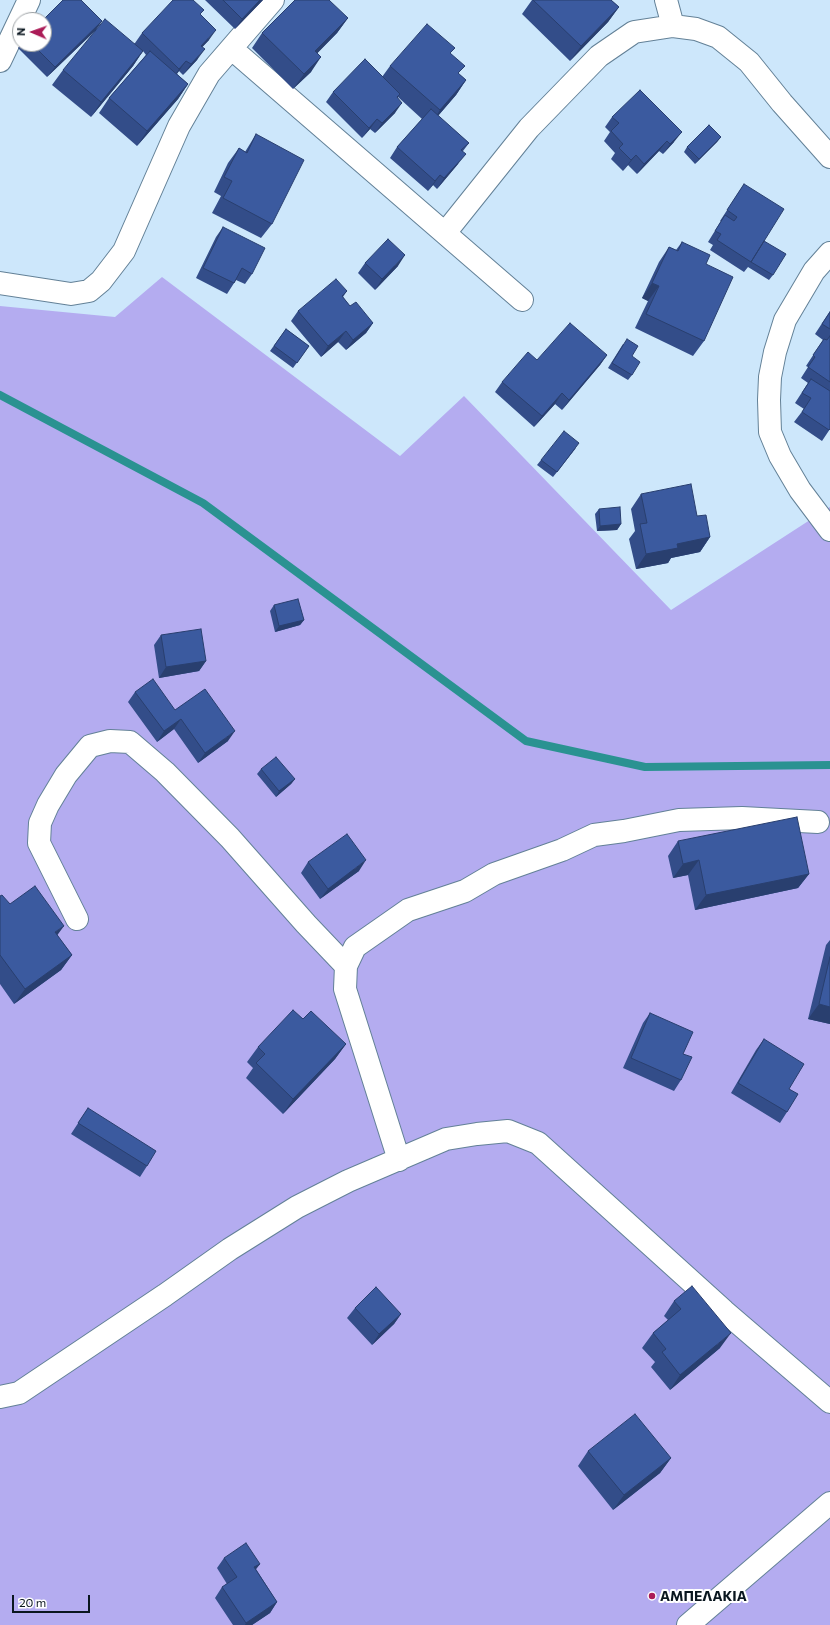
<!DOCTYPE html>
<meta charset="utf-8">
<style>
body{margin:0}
#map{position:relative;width:830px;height:1625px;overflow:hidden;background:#cde7fb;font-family:Commissioner,sans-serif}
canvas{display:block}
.north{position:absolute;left:12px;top:12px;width:40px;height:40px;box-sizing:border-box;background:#fff;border:1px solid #9da2a5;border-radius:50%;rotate:272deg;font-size:11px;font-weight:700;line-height:16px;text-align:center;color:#0a161f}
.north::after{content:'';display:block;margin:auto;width:14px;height:18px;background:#ab1b57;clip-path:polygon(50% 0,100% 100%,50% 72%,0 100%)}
.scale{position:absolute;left:12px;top:1595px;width:78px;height:18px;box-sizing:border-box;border:2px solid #0a161f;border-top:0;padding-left:5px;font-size:12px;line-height:14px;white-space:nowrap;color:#0a161f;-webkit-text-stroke:3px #fff;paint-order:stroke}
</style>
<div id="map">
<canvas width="830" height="1625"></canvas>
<div class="north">N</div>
<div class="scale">20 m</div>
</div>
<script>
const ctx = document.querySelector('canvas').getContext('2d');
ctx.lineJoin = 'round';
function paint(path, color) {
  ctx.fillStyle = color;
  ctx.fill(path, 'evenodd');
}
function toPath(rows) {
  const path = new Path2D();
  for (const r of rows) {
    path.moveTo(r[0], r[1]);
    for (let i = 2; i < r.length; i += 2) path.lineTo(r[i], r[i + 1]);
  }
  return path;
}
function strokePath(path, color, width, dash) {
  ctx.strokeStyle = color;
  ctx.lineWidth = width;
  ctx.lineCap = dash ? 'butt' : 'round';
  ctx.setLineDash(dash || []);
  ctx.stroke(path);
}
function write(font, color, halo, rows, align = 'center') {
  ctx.font = font + ' Commissioner,sans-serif';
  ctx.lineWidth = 4;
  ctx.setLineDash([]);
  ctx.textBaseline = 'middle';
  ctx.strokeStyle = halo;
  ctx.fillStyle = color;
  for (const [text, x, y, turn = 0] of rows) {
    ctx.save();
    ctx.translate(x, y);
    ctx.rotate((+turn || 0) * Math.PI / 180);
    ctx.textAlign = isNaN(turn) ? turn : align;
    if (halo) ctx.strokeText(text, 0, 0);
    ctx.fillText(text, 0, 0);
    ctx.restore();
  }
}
paint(toPath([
 [162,277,400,456,464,396,671,610,830,507,830,1625,0,1625,0,306,115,317]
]), '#b4acf0');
strokePath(toPath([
 [0,395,203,503,526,741,645,767,830,765]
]), '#2a9291', 8);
const minor = toPath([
 [666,0,673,26],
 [232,49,522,300],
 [0,61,29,0],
 [445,233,529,128,599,56,634,32,673,26,696,29,718,37,749,62,782,103,830,157],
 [830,253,814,271,785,320,775,352,770,377,769,400,770,432,780,456,800,490,830,530],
 [0,283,71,294,89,291,101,281,124,251,179,126,209,74,273,0],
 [77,919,39,843,40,823,48,805,66,775,90,746,110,741,130,742,165,772,230,838,306,924,346,966],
 [399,1160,345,989,346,966,355,947,408,910,465,891,494,874,562,850,594,835,624,831,679,820,742,818,818,822],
 [0,1397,19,1393,165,1295,230,1249,297,1207,348,1181,446,1139,477,1134,508,1131,538,1143,724,1311,830,1402],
 [688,1625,830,1503]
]);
strokePath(minor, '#638197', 24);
strokePath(minor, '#fff', 22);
paint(toPath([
 [205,0,263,0,235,29],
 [532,0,611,0,619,7,608,22,570,61,522,14],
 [200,15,209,40,202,47,197,60,183,75,179,71,177,74,188,84,178,99,137,146,99,113,109,98,146,55,143,51,133,66,91,117,52,85,63,70,135,43,142,33],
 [348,18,337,33,317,53,311,72,293,89,252,48,262,33],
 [102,21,95,31,47,77,18,48,21,44,44,44],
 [451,54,459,74,466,80,456,95,438,116,469,143,463,151,458,164,437,189,433,185,428,191,390,158,397,147,422,119,398,97,395,113,375,133,370,129,362,138,326,102,333,92,382,77,390,66],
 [612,117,674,142,663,154,659,151,637,174,628,165,623,171,611,159,615,153,604,141,610,132,605,127],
 [256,134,272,224,261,238,212,213,221,196,214,192,228,163,239,148,245,152],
 [721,137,717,142,695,164,684,152,687,147],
 [744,184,764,241,773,275,769,280,748,267,744,272,710,250,713,245,708,242,721,221,720,221],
 [223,227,252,274,245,284,236,280,227,294,196,278,216,237],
 [682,242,706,264,704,341,693,356,635,328,648,301,642,298,659,262,669,247,676,250],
 [365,263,398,266,375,290,358,273],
 [347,291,343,297,350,306,373,323,366,333,346,350,338,342,321,357,291,321,298,311],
 [830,311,830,429,822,441,794,422,804,409,795,403,808,383,801,378,808,367,806,366,823,340,815,334],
 [286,329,309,346,293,368,270,351],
 [623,344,632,356,632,375,628,380,608,368],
 [607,355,600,365,562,410,555,404,534,427,495,392,502,382,537,360],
 [576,448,553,477,537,465,541,460],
 [641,494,697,516,710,537,700,552,671,558,668,563,636,569,629,539,635,531,631,509],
 [599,509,621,524,617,530,597,531,595,514],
 [274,605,304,620,300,625,275,632,270,611],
 [161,635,206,661,199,671,159,678,154,645],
 [135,692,175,710,228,741,198,763,174,729,157,742,128,702],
 [261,769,295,779,291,784,276,797,257,774],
 [678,841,809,874,798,888,695,910,688,875,673,878,668,856],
 [308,862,359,871,320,899,301,873],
 [0,896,10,904,57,935,72,955,61,970,14,1004,0,984],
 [830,940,830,1024,808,1019,826,945],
 [650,1013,683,1054,681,1080,674,1091,623,1068,643,1023],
 [303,1019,346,1044,335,1059,283,1114,246,1078,253,1068,247,1062,258,1047],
 [764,1039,789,1089,787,1112,780,1123,731,1093,756,1050],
 [88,1108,147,1166,140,1177,71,1134],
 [674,1301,720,1348,670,1390,651,1367,655,1362,642,1348,653,1333,668,1320,664,1316],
 [355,1308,401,1314,394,1324,372,1345,347,1318],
 [588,1451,671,1458,660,1473,613,1510,578,1466],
 [224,1558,260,1564,256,1569,277,1602,270,1613,252,1625,233,1625,215,1598,222,1587,227,1584,217,1568]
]), '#334d89');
paint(toPath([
 [260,0,263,0,235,29,242,19],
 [619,7,608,22,570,61,581,46],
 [348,18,337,33,305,66,315,51],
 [102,21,95,31,47,77,55,67],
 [216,30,209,40,194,56,201,46],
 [205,49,197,60,183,75,191,64],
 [143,51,133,66,91,117,101,102],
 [321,57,311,72,293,89,304,74],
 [186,61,179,71,172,79,179,69],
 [466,80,456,95,430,125,440,110],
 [188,84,178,99,137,146,147,131],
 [402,103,395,113,375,133,382,123],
 [377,119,370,129,362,138,369,128],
 [682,132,674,142,663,154,670,144],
 [721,137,717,142,695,164,699,159],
 [667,141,659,151,637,174,644,164],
 [466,154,458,164,437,189,444,178],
 [636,155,628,165,623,171,631,160],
 [440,175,433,185,428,191,435,181],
 [405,255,398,266,375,290,382,279],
 [652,283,659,286,648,301,642,298],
 [373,323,366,333,346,350,353,340],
 [346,331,338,342,321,357,328,346],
 [607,355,600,365,562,410,569,400],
 [562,393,555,404,534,427,542,416],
 [621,524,617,530,597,531,600,526],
 [710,537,700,552,671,558,668,563,636,569,646,554,677,544],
 [304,620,300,625,275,632,279,626],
 [206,661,199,671,159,678,166,667],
 [181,719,174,729,157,742,164,731],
 [235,731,228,741,198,763,205,753],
 [295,779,291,784,276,797,279,791],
 [366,860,359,871,320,899,328,889],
 [699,860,688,875,673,878,683,864],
 [809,874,798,888,695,910,706,895],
 [64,926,53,941,55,932],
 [72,955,61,970,14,1004,25,989],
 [819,1004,830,1007,830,1024,808,1019],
 [346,1044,335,1059,283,1114,293,1099],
 [401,1314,394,1324,372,1345,379,1334],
 [731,1333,720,1348,670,1390,680,1375],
 [671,1458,660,1473,613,1510,624,1495],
 [260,1564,252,1574,254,1567],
 [277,1602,270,1613,252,1625,245,1625,246,1623]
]), '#293f6f');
const building = toPath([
 [63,0,81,0,102,21,55,67,32,44,44,44,44,20,43,20,63,0],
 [173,0,193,0,204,10,200,14,216,30,201,46,205,49,191,64,186,61,179,69,142,33,173,0],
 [223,0,260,0,242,19,223,0],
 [295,0,329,0,348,18,315,51,321,57,304,74,262,33,295,0],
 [533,0,611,0,619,7,581,46,533,0],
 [105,19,143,51,101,102,63,70,105,19],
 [427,24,455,48,450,53,465,66,458,73,466,80,440,110,390,66,427,24],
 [150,51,188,84,147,131,109,98,150,51],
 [365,59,400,94,397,97,402,103,382,123,377,119,369,128,333,92,365,59],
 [640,90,682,132,670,144,667,141,644,164,636,155,631,160,619,148,623,144,611,131,619,123,612,117,640,90],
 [431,109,469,143,461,150,466,154,444,178,440,175,435,181,397,147,431,109],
 [709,125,721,137,699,159,687,147,709,125],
 [256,134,304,160,272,224,223,198,232,181,224,177,239,148,247,153,256,134],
 [744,184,784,209,751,262,717,240,721,234,715,231,725,215,734,221,737,217,727,210,744,184],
 [223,227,265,248,252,274,242,268,234,283,203,268,223,227],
 [388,239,405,255,382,279,365,263,388,239],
 [764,241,786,254,773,275,751,262,764,241],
 [682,242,710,255,706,264,733,277,704,341,646,314,659,286,652,283,669,247,678,251,682,242],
 [336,279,347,291,342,296,350,306,356,302,373,323,353,340,346,331,328,346,298,311,336,279],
 [830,312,830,329,822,324,830,312],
 [570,323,607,355,569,400,562,393,542,416,502,382,528,352,537,360,570,323],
 [286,329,309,346,297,363,274,346,286,329],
 [830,336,830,382,808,367,815,357,813,355,824,339,827,340,830,336],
 [627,339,638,346,632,356,640,362,632,375,612,363,627,339],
 [811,379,830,391,830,429,829,430,802,412,811,398,802,393,811,379],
 [564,431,579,443,557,472,541,460,564,431],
 [691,484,697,516,706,515,710,537,677,544,678,548,646,554,640,524,647,523,641,494,691,484],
 [620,507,621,524,600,526,599,509,620,507],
 [298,599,304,620,279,626,274,605,298,599],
 [201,629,206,661,166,667,161,635,201,629],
 [153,679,175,710,205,689,235,731,205,753,181,719,164,731,135,692,153,679],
 [276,757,295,779,279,791,261,769,276,757],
 [797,817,809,874,706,895,699,860,683,864,678,841,797,817],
 [347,834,366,860,328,889,308,862,347,834],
 [35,886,64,926,55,932,72,955,25,989,0,955,0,896,2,895,10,904,35,886],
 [830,957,830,1007,819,1004,830,957],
 [293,1010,303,1019,311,1011,346,1044,293,1099,256,1063,265,1054,258,1047,293,1010],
 [650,1013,693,1032,683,1054,692,1057,681,1080,631,1058,650,1013],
 [764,1039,804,1064,789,1089,798,1094,787,1112,738,1083,764,1039],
 [88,1108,156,1151,147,1166,78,1123,88,1108],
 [692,1286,731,1333,680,1375,662,1352,666,1349,653,1333,681,1309,674,1301,692,1286],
 [376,1287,401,1314,379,1334,355,1308,376,1287],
 [635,1414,671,1458,624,1495,588,1451,635,1414],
 [246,1543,260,1564,254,1567,277,1602,246,1623,222,1587,237,1577,224,1558,246,1543]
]);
paint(building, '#3b5a9f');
strokePath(building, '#293f6f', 1);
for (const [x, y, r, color] of [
 [652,1596,4,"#ab1b57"]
]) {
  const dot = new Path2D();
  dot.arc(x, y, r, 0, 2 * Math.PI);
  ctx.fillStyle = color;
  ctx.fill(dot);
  strokePath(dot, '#fff', 1.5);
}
write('bold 14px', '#0a161f', '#fff', [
 ["ΑΜΠΕΛΑΚΙΑ",660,1596]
], 'left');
</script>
